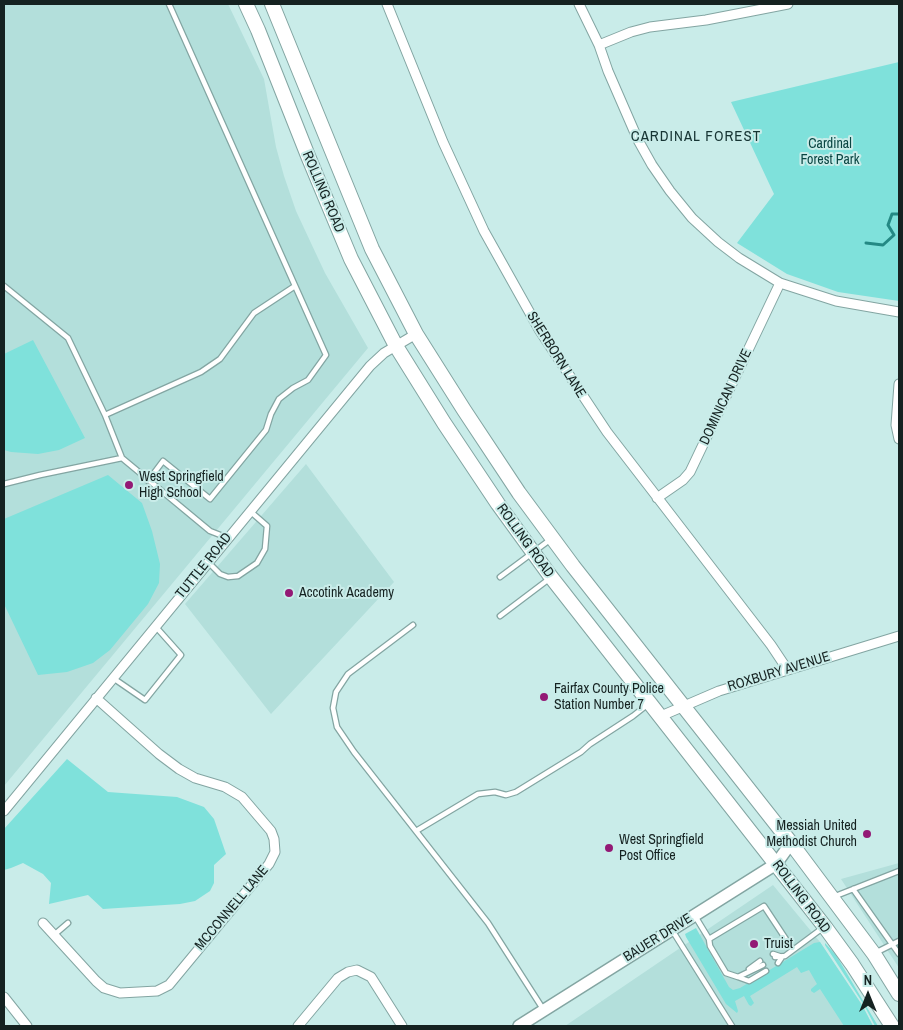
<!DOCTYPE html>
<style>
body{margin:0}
#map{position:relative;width:903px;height:1030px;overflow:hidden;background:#c9ece9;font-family:"Archivo Narrow",sans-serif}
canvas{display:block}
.frame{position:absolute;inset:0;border:5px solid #152221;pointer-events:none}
.north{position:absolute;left:843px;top:970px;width:50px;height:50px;-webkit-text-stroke:4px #c9ece9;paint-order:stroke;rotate:0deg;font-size:14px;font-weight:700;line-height:20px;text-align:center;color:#152221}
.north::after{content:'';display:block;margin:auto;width:18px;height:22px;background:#152221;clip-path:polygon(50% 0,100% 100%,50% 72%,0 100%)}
</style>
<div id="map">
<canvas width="903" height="1030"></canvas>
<div class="frame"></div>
<div class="north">N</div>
</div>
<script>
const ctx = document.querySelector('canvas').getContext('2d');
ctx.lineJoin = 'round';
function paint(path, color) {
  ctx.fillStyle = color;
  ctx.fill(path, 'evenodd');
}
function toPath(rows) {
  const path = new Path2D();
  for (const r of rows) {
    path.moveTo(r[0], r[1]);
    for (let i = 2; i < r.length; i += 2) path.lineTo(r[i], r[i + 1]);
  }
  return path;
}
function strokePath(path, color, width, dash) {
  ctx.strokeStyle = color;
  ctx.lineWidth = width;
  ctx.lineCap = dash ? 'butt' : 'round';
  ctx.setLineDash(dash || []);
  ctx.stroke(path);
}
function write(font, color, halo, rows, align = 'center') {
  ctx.font = font + ' "Archivo Narrow",sans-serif';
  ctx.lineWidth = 4;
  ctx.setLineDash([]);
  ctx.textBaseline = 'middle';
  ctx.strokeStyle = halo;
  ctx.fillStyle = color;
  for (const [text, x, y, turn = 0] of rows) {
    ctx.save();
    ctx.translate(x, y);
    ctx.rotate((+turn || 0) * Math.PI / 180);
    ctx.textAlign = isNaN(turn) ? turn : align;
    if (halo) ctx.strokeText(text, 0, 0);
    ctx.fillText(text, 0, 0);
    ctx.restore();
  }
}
paint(toPath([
 [4,4,228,4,264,79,276,147,284,176,296,211,325,273,368,348,4,786],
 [306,464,394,582,271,714,185,604],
 [899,863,899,968,841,879],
 [773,885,820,942,862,1005,873,1026,565,1026]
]), '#b3dfdb');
paint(toPath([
 [899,62,899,301,838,292,787,274,737,243,774,194,731,102],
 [33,340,85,438,59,450,38,454,11,452,4,450,4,354],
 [108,475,142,503,152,531,160,564,159,583,148,604,110,650,93,663,67,672,38,675,4,604,4,519],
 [67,759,108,792,177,797,204,807,214,819,226,854,214,865,214,883,210,891,195,901,180,904,103,909,88,895,49,904,51,883,43,874,23,863,11,868,4,870,4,829],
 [696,928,729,987,733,990,740,988,814,943,820,942,862,1005,873,1026,844,1026,820,989,814,993,811,991,811,989,817,984,809,970,801,973,797,967,750,996,754,1003,751,1006,749,1005,744,996,735,1001,738,1011,737,1013,726,1004,686,937,685,934],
 [825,943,836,955,878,1026,875,1026,864,1005,825,945]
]), '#7fe1db');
strokePath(toPath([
 [866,243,883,245,894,235,888,225,892,214,899,214]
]), '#248984', 3);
const service = toPath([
 [4,286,68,338,105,415,122,458,210,531,228,538],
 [105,415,201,372,220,359,254,313,295,286],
 [148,481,163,461,210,499,266,430,271,414,279,399,293,388,308,380,326,355,169,4],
 [4,484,40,475,122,458],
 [208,562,220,574,228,577,238,576,257,563,265,549,267,526,251,512],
 [500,577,551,539],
 [500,616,549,579],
 [413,625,348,674,336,692,333,708,337,727,354,752,488,923,543,1009],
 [113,678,145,700,181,655,156,627],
 [416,831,478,794,495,792,506,795,516,792,581,752,590,744,633,716,647,705],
 [853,889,899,954],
 [833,897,899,871],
 [695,916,709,939,764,906,793,950,824,927],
 [672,930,732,1026],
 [54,935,68,923],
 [709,939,710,946,726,973,738,977,763,965],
 [875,953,899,941],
 [773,954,782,957,778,963],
 [775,957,785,956,793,950],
 [749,969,760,961],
 [738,977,749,981,766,971]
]);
const minor = toPath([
 [387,4,443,142,484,231,540,331,607,432,771,645,787,669],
 [579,4,599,45,608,71,638,140,652,165,670,191,692,218,718,242,739,258,780,283,836,301,899,312],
 [599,45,631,32,650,27,706,20,788,4],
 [899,384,896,425,899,439],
 [657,498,683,480,690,472,780,283],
 [661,716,719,691,899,636],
 [4,811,370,366,384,353,416,334],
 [43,923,96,981,104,988,120,993,157,991,169,985,269,864,275,852,274,839,271,831,242,797,225,787,195,778,179,769,159,754,96,698],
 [4,997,27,1026],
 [298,1026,338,978,348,972,357,970,371,977,402,1026]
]);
const tertiary = toPath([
 [519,1026,776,864,791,843]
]);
const primary = toPath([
 [246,4,258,30,308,156,351,259,396,346,444,423,498,504,551,577,825,927,852,964,892,1026],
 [272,4,372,249,416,334,464,410,519,493,573,566,791,843,874,954,899,994]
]);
strokePath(service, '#83a5a2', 7);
strokePath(minor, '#83a5a2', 11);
strokePath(tertiary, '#83a5a2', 14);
strokePath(primary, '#83a5a2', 16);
strokePath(service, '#fff', 4.5);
strokePath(minor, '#fff', 9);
strokePath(tertiary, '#fff', 11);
strokePath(primary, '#fff', 14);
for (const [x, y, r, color] of [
 [129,485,5,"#931975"],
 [289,593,5,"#931975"],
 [544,697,5,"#931975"],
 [867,834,5,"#931975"],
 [609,848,5,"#931975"],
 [754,944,5,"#931975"]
]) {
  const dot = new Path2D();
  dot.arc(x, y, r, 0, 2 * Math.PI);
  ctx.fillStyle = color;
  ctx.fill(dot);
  strokePath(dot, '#c9ece9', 2);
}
write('14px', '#094542', '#c9ece9', [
 ["Cardinal",830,144],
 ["Forest Park",830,160]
]);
write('14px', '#152221', '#c9ece9', [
 ["ROLLING ROAD",323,192,67],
 ["SHERBORN LANE",556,355,58],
 ["DOMINICAN DRIVE",726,397,-65],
 ["ROLLING ROAD",525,541,54],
 ["TUTTLE ROAD",204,566,-51],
 ["ROXBURY AVENUE",779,672,-17],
 ["ROLLING ROAD",801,897,53],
 ["MCCONNELL LANE",232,908,-50],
 ["BAUER DRIVE",658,938,-32]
]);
write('14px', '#152221', '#c9ece9', [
 ["West Springfield",139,477],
 ["High School",139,493],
 ["Accotink Academy",299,593],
 ["Fairfax County Police",554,689],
 ["Station Number 7",554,705],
 ["Messiah United",857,826,"right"],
 ["Methodist Church",857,842,"right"],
 ["West Springfield",619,840],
 ["Post Office",619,856],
 ["Truist",764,944]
], 'left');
ctx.letterSpacing = '1px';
write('15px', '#173534', '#c9ece9', [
 ["CARDINAL FOREST",696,137]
]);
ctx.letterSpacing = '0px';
</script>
